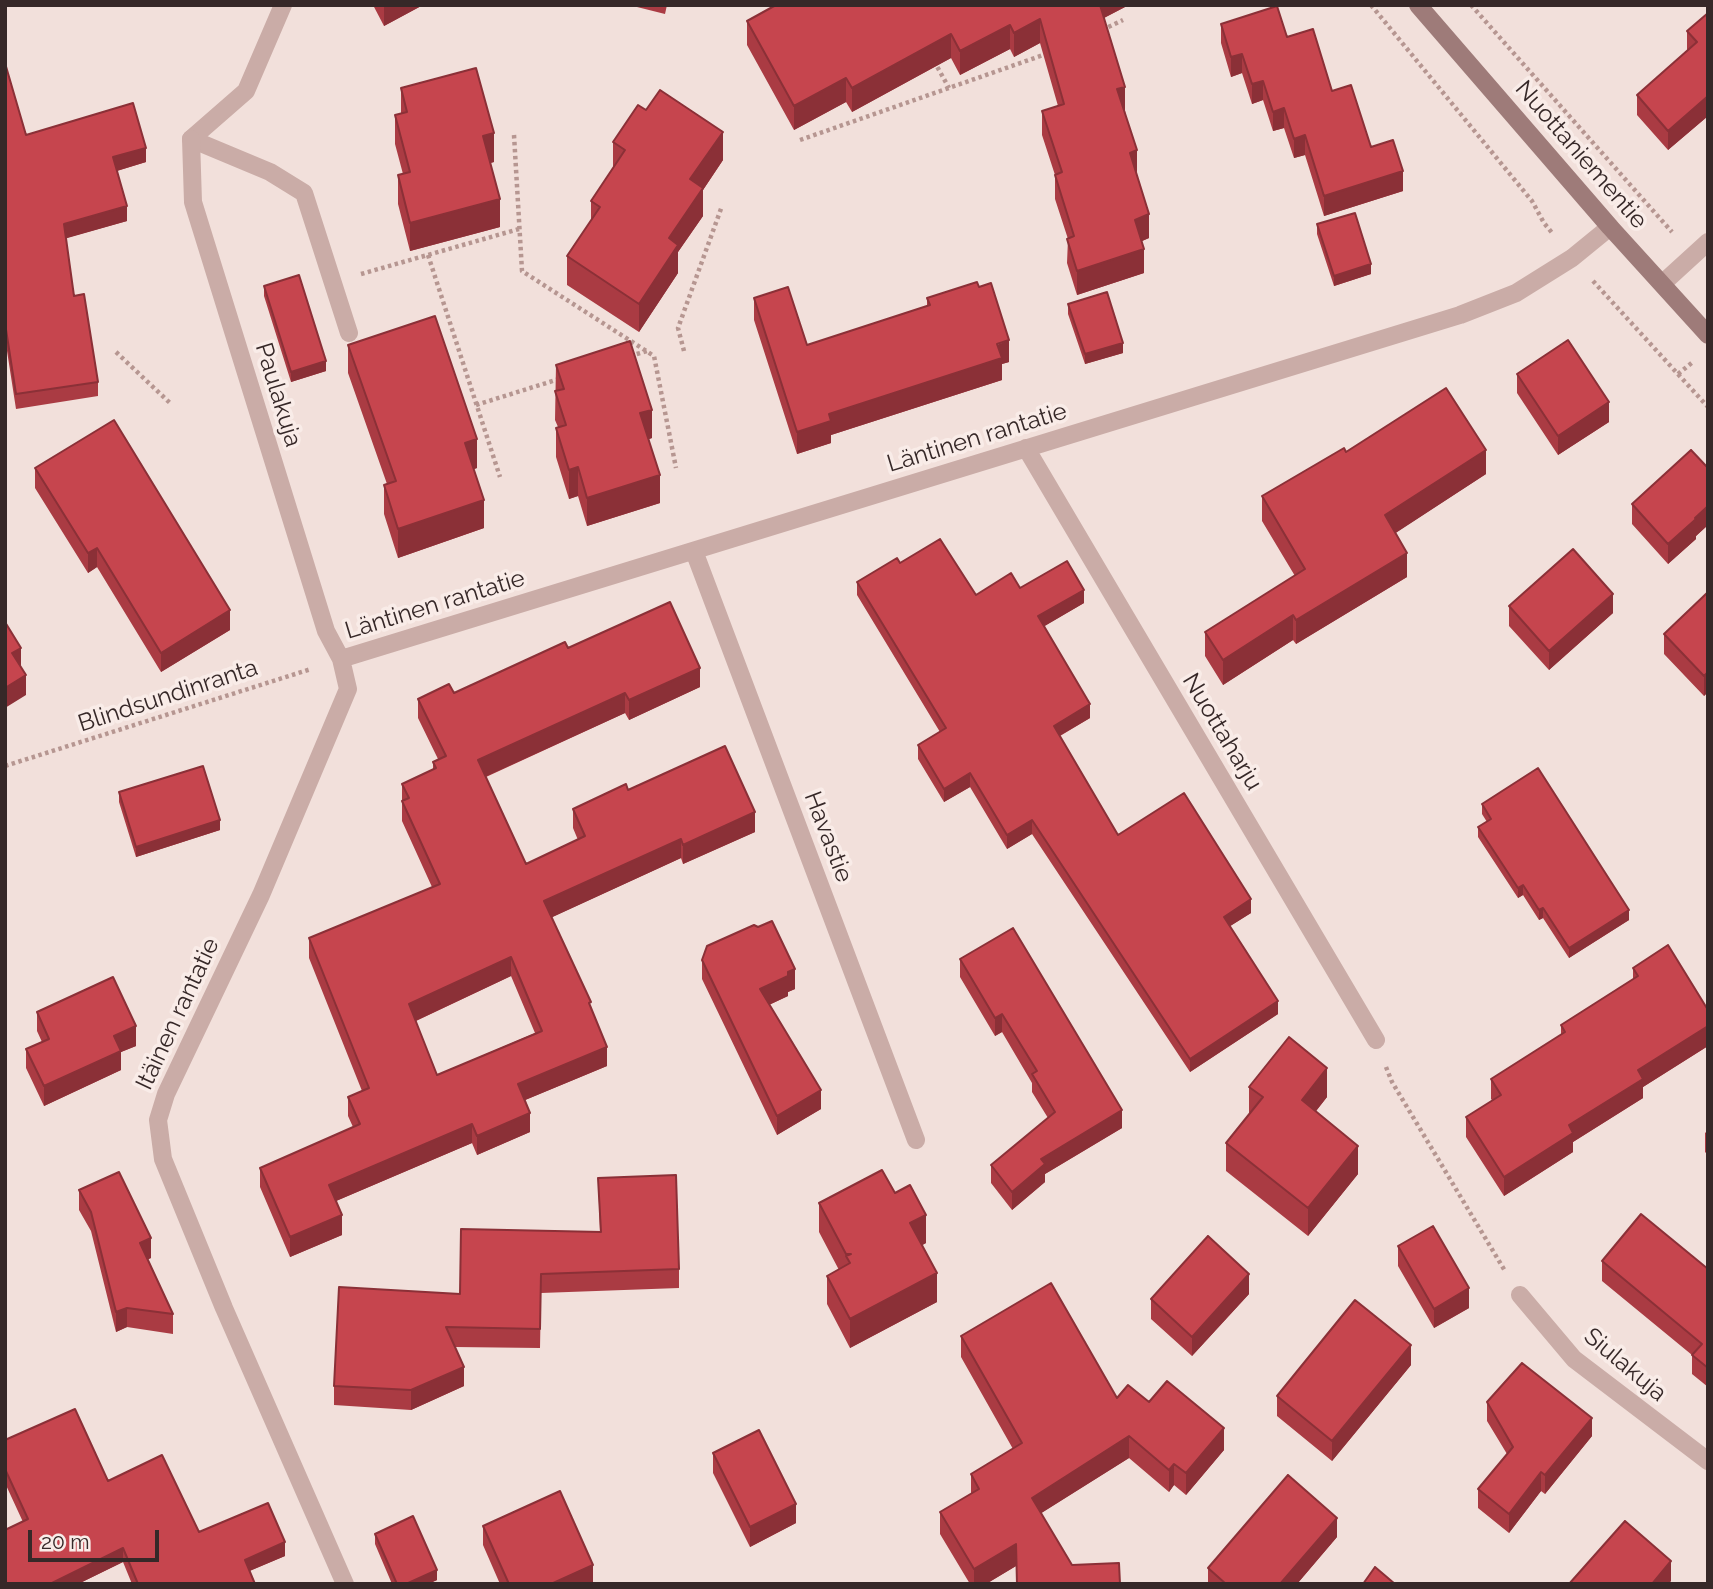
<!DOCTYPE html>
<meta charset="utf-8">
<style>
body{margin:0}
#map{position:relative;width:1713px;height:1589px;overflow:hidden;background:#f2e0db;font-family:Raleway,sans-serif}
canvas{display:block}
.frame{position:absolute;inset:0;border:7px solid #362828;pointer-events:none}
.scale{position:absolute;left:28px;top:1530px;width:131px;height:32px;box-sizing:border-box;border:4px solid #362828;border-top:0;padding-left:9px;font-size:21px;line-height:24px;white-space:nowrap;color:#362828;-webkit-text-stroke:5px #f9ece8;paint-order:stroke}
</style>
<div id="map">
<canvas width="1713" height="1589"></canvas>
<div class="frame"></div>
<div class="scale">20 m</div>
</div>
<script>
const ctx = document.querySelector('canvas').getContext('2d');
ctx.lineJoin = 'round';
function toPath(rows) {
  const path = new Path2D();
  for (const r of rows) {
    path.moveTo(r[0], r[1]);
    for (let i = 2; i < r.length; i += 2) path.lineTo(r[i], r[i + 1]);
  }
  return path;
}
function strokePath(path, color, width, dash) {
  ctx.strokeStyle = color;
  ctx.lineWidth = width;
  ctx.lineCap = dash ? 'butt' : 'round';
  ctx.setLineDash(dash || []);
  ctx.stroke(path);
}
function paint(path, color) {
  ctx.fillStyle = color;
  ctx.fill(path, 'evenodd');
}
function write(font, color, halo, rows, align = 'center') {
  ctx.font = font + ' Raleway,sans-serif';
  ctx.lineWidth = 7;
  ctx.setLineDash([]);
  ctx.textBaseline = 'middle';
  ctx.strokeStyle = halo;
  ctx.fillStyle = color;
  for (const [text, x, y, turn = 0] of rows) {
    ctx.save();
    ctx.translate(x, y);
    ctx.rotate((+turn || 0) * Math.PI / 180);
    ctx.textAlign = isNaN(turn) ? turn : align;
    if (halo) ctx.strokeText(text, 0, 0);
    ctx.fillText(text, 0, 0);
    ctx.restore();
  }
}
strokePath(toPath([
 [1371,5,1532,201,1544,223,1553,234],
 [1471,5,1672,232],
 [1102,30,1123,20],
 [934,61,949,88],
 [514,135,522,271,654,356,676,468],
 [800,140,1049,53],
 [428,255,500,477],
 [361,274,519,229],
 [1593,281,1708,407],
 [684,351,678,328,722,206],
 [116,352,170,403],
 [630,356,647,351],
 [1678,374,1694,361],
 [476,405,559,379],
 [5,766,311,669],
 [1386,1067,1392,1082,1505,1271]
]), '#b69691', 4.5, [3.5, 3.5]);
strokePath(toPath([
 [283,5,246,91,191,139,270,172,304,193,349,333]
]), '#caaca7', 18);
strokePath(toPath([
 [191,139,193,202,326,631,341,659,348,689,261,895,166,1094,158,1120,163,1159,224,1308,345,1584],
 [1663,283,1708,242],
 [1026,448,1376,1040],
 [694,551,916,1140],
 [341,659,1460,315,1516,293,1572,258,1610,227],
 [1520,1295,1574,1359,1708,1461]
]), '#caaca7', 18);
strokePath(toPath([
 [1418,5,1610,227,1708,335]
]), '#9e7b79', 18);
paint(toPath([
 [373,5,423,5,384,26],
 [629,5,667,5,665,14],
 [1125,5,1125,7,1104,18,1125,111,1149,238,1142,241,1144,273,1077,295,1067,263,1068,239,1055,199,1055,175,1042,135,1042,111,1058,106,1040,43,1014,57,1010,49,960,75,951,58,852,112,846,102,794,130,747,45,747,21],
 [1708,13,1708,116,1668,150,1637,115,1637,95,1687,51,1687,31],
 [1221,24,1287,37,1332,91,1403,191,1324,216,1305,155,1294,158,1284,128,1273,131,1263,100,1252,104,1242,73,1231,77,1221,43],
 [5,63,26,135,146,162,117,171,127,221,66,238,74,296,98,382,98,396,16,409,5,338],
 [401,88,494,162,490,163,500,227,410,251,398,204,398,175,403,174,395,144,395,115,401,114],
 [613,142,723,160,703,190,703,216,678,252,678,273,639,332,567,285,567,256,591,221,591,201,613,168],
 [1317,224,1371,274,1334,286,1317,234],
 [264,286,326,371,291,382,264,296],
 [754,298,807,345,927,306,927,298,1009,362,1002,364,1002,380,831,435,831,443,797,454,754,320],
 [1068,304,1123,353,1085,364,1068,314],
 [348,345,477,468,474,469,484,528,398,558,384,514,384,485,387,484,348,373],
 [556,365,652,438,649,439,660,503,587,526,578,496,569,499,556,457,556,428,558,427,555,420],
 [1517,374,1609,422,1558,455,1517,393],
 [1346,452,1486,474,1395,533,1407,577,1296,644,1293,640,1223,685,1205,656,1205,632,1295,576,1262,521,1262,496],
 [35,468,230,630,161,672,97,567,88,573,35,488],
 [1708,468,1708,525,1696,536,1696,539,1668,564,1632,524,1632,504],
 [900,563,976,595,1020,588,1084,603,1044,626,1090,718,1060,736,1118,835,1251,913,1230,926,1278,1014,1190,1072,1032,834,1007,849,970,787,944,802,918,759,918,745,940,732,857,595,857,582],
 [1708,592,1708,692,1704,696,1664,654,1664,634],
 [1509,606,1613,613,1549,670,1509,626],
 [568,648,700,687,629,720,625,713,486,777,526,864,578,840,573,828,573,809,628,790,755,832,683,864,681,858,552,917,591,1007,607,1066,525,1100,530,1132,477,1155,472,1143,336,1201,342,1235,290,1257,260,1187,260,1168,353,1127,348,1116,348,1097,362,1091,309,958,309,938,432,887,402,821,402,784,433,769,433,762,438,759,418,718,418,699,454,693],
 [511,976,535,1033,437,1075,416,1021],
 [119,792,220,830,136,857,119,802],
 [1482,804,1629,920,1569,958,1543,918,1539,920,1523,895,1518,898,1478,837,1478,827,1487,822,1482,814],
 [772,921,795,989,788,992,788,996,769,1005,821,1109,777,1135,702,979,702,960,758,927],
 [960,959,1122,1128,1045,1174,1045,1182,1012,1210,991,1183,991,1165,1048,1118,1032,1092,1032,1083,1002,1032,995,1036,960,977],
 [1633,968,1708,1010,1708,1046,1643,1087,1643,1098,1573,1142,1573,1152,1504,1196,1466,1137,1466,1117,1493,1101,1491,1099,1491,1079,1561,1035,1561,1025,1633,979],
 [37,1012,136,1046,121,1052,121,1070,44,1106,26,1068,26,1049,42,1042,37,1031],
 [1249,1087,1327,1097,1316,1111,1358,1174,1308,1236,1226,1171,1226,1143,1249,1114],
 [1708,1130,1708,1155,1705,1152,1705,1133],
 [598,1178,679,1269,679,1288,541,1293,540,1348,455,1347,464,1386,411,1410,334,1405,334,1386,460,1294,600,1232],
 [79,1190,151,1258,148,1259,173,1314,173,1334,127,1327,116,1332,91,1231,79,1210],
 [895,1193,926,1243,922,1245,937,1302,850,1348,827,1304,827,1276,839,1270,819,1232,819,1203],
 [1398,1246,1469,1308,1434,1328,1398,1266],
 [1602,1261,1708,1269,1708,1387,1692,1374,1692,1355,1602,1281],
 [1249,1294,1192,1356,1151,1319,1151,1299],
 [961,1336,1117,1398,1149,1402,1224,1450,1186,1495,1174,1485,1169,1492,1129,1458,1041,1513,1072,1565,1120,1584,1017,1584,1016,1566,986,1584,970,1584,940,1534,940,1512,971,1494,971,1474,1013,1449,961,1357],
 [1411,1365,1332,1461,1277,1416,1277,1396],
 [1487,1402,1592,1436,1545,1494,1541,1491,1509,1533,1478,1508,1478,1489,1507,1454,1487,1421],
 [5,1440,108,1481,199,1532,285,1556,249,1571,255,1584,132,1584,123,1562,78,1584,5,1584,23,1522,5,1483],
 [713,1453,796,1523,750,1547,713,1473],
 [483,1526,593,1584,500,1584,483,1545],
 [375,1534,437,1580,428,1584,392,1584,375,1544],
 [1337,1537,1297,1584,1208,1584,1208,1568]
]), '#aa3b43');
paint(toPath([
 [386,5,423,5,384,26,384,6],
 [1098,5,1125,5,1125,7,1098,21],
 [1040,19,1040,43,1014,57,1014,33],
 [1010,25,1010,49,960,75,960,51],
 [951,34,951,58,852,112,852,88],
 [1242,54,1242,73,1231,77,1231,57],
 [846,78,846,102,794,130,794,106],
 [1263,81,1263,100,1252,104,1252,84],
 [1125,87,1125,111,1117,113,1117,89],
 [1708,96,1708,116,1668,150,1668,131],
 [1284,108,1284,128,1273,131,1273,112],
 [723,132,723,160,703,190,703,216,678,252,678,273,639,332,639,304,669,238,690,179],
 [494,133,494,162,483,165,483,136],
 [1305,135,1305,155,1294,158,1294,139],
 [146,148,146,162,113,172,113,157],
 [1137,150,1137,174,1130,153],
 [1403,171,1403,191,1324,216,1324,196],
 [500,199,500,227,410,251,410,223],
 [127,206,127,221,64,239,64,224],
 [1149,214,1149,238,1135,244,1135,220],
 [1144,249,1144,273,1077,295,1077,271],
 [1371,264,1371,274,1334,286,1334,276],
 [1009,340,1009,362,1002,364,1002,380,831,435,831,443,797,454,797,432,829,414],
 [1123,343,1123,353,1085,364,1085,354],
 [326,361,326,371,291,382,291,372],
 [1609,402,1609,422,1558,455,1558,436],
 [652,410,652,438,640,442,640,413],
 [477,439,477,468,465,472,465,443],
 [1486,450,1486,474,1385,540,1385,515],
 [578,467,578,496,569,499,569,470],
 [660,475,660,503,587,526,587,498],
 [484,500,484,528,398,558,398,529],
 [1708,506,1708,525,1696,536,1696,539,1668,564,1668,544],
 [97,548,97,567,88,573,88,553],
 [1407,553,1407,577,1296,644,1296,620],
 [1084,590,1084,603,1038,630,1038,616],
 [1613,594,1613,613,1549,670,1549,651],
 [230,610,230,630,161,672,161,653],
 [1293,615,1293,640,1223,685,1223,660],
 [21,648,21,667,12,653],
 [700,668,700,687,629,720,629,700],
 [1708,672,1708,692,1704,696,1704,676],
 [26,675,26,695,5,708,5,688],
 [625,693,625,713,478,780,478,760],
 [1090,704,1090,718,1054,739,1054,726],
 [970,773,970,787,944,802,944,789],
 [755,812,755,832,683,864,683,845],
 [220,820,220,830,136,857,136,847],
 [1032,820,1032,834,1007,849,1007,835],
 [681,839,681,858,544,921,544,901],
 [1523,885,1523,895,1518,898,1518,888],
 [1251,899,1251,913,1224,930,1224,917],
 [1543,908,1543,918,1539,920,1539,910],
 [1629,910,1629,920,1569,958,1569,948],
 [511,957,511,976,409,1024,409,1004],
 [795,969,795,989,788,992,788,972],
 [788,976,788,996,760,1009,760,989],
 [1278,1001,1278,1014,1190,1072,1190,1059],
 [1002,1014,1002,1032,995,1036,995,1018],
 [136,1026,136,1046,121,1052,121,1070,44,1106,44,1086,114,1036],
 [1708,1026,1708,1046,1643,1087,1643,1098,1573,1142,1573,1152,1504,1196,1504,1177,1638,1070],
 [607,1047,607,1066,518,1103,518,1084],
 [1327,1068,1327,1097,1302,1129,1302,1100],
 [821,1090,821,1109,777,1135,777,1116],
 [1122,1110,1122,1128,1045,1174,1045,1182,1012,1210,1012,1192,1041,1159],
 [530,1113,530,1132,477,1155,477,1136],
 [472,1124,472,1143,329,1204,329,1185],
 [1358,1146,1358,1174,1308,1236,1308,1208],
 [342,1215,342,1235,290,1257,290,1237],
 [926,1215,926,1243,910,1252,910,1223],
 [151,1238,151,1258,140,1263,140,1243],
 [937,1273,937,1302,850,1348,850,1319],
 [1249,1274,1249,1294,1192,1356,1192,1337],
 [1469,1288,1469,1308,1434,1328,1434,1309],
 [127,1308,127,1327,116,1332,116,1312],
 [1411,1345,1411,1365,1332,1461,1332,1441],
 [464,1367,464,1386,411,1410,411,1390],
 [1592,1418,1592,1436,1545,1494,1545,1475],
 [1224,1428,1224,1450,1186,1495,1186,1473],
 [1129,1436,1129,1458,1032,1519,1032,1498],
 [1174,1464,1174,1485,1169,1492,1169,1470],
 [1541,1472,1541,1491,1509,1533,1509,1514],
 [796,1504,796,1523,750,1547,750,1527],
 [1337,1518,1337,1537,1297,1584,1280,1584],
 [285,1542,285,1556,245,1573,245,1560],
 [1016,1544,1016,1566,986,1584,974,1584,974,1569],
 [123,1548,123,1562,78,1584,50,1584],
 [1671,1561,1671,1581,1669,1584,1652,1584],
 [593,1565,593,1584,551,1584],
 [437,1570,437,1580,428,1584,406,1584]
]), '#8b3037');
const building = toPath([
 [776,5,1100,5,1125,87,1117,89,1137,150,1130,153,1149,214,1135,220,1144,249,1077,271,1067,239,1074,236,1055,175,1062,172,1042,111,1064,104,1040,19,1014,33,1010,25,960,51,951,34,852,88,846,78,794,106,747,21,776,5],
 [1277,6,1287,37,1313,29,1332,91,1351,85,1371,147,1393,140,1403,171,1324,196,1305,135,1294,139,1284,108,1273,112,1263,81,1252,84,1242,54,1231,57,1221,24,1277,6],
 [1708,13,1708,96,1668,131,1637,95,1697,42,1687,31,1708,13],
 [5,63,26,135,133,103,146,148,113,157,127,206,64,224,74,296,84,294,98,382,16,394,5,323,5,63],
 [476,68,494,133,483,136,500,199,410,223,398,175,410,172,395,115,407,112,401,88,476,68],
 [660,90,723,132,690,179,703,188,669,238,678,245,639,304,567,256,600,207,591,201,625,150,613,142,638,105,646,110,660,90],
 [1355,213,1371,264,1334,276,1317,224,1355,213],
 [299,275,326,361,291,372,264,286,299,275],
 [977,282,979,287,991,283,1009,340,997,344,1002,358,829,414,831,421,797,432,754,298,788,287,807,345,930,305,927,298,977,282],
 [1107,292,1123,343,1085,354,1068,304,1107,292],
 [435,316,477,439,465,443,484,500,398,529,384,485,396,481,348,345,435,316],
 [1568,340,1609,402,1558,436,1517,374,1568,340],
 [630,341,652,410,640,413,660,475,587,498,578,467,569,470,556,428,566,425,555,391,564,389,556,365,630,341],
 [1446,388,1486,450,1385,515,1407,553,1296,620,1293,615,1223,660,1205,632,1305,569,1262,496,1344,448,1346,452,1446,388],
 [114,420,230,610,161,653,97,548,88,553,35,468,114,420],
 [1691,450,1708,468,1708,506,1695,518,1696,519,1668,544,1632,504,1691,450],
 [940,539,976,595,1011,573,1020,588,1067,561,1084,590,1038,616,1090,704,1054,726,1118,835,1184,793,1251,899,1224,917,1278,1001,1190,1059,1032,820,1007,835,970,773,944,789,918,745,946,728,857,582,897,558,900,563,940,539],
 [1573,549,1613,594,1549,651,1509,606,1573,549],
 [1708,592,1708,672,1704,676,1664,634,1708,592],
 [670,602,700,668,629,700,625,693,478,760,526,864,585,836,573,809,626,784,628,790,725,746,755,812,683,845,681,839,544,901,591,1002,589,1003,607,1047,518,1084,530,1113,477,1136,472,1124,329,1185,342,1215,290,1237,260,1168,360,1124,348,1097,369,1088,309,938,440,884,402,801,409,798,402,784,436,768,433,762,446,756,418,699,449,684,454,693,565,642,568,648,670,602],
 [511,957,542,1031,437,1075,409,1004,511,957],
 [5,622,21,648,12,653,26,675,5,688,5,622],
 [203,766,220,820,136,847,119,792,203,766],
 [1538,768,1629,910,1569,948,1543,908,1539,910,1523,885,1518,888,1478,827,1491,819,1482,804,1538,768],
 [772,921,795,969,788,972,788,976,760,989,821,1090,777,1116,702,960,707,946,754,925,758,927,772,921],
 [1013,928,1122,1110,1041,1159,1045,1164,1012,1192,991,1165,1055,1112,1032,1074,1037,1071,1002,1014,995,1018,960,959,1013,928],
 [1668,945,1708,1010,1708,1026,1638,1070,1643,1079,1569,1125,1573,1133,1504,1177,1466,1117,1501,1095,1491,1079,1565,1032,1561,1025,1638,976,1633,968,1668,945],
 [113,977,136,1026,114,1036,121,1051,44,1086,26,1049,49,1039,37,1012,113,977],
 [1289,1037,1327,1068,1302,1100,1358,1146,1308,1208,1226,1143,1263,1097,1249,1087,1289,1037],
 [882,1170,895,1193,910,1185,926,1215,910,1223,937,1273,850,1319,827,1276,850,1263,846,1256,851,1254,846,1254,819,1203,882,1170],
 [119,1172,151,1238,140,1243,173,1314,127,1308,116,1312,91,1212,79,1190,119,1172],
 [676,1175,679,1269,541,1274,540,1329,446,1327,464,1367,411,1390,334,1386,339,1287,460,1294,461,1229,601,1232,598,1178,676,1175],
 [1641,1214,1708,1269,1708,1368,1692,1355,1702,1344,1602,1261,1641,1214],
 [1433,1226,1469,1288,1434,1309,1398,1246,1433,1226],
 [1208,1236,1249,1274,1192,1337,1151,1299,1208,1236],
 [1051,1283,1117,1398,1128,1385,1149,1402,1167,1381,1224,1428,1186,1473,1174,1464,1169,1470,1129,1436,1032,1498,1072,1565,1119,1563,1120,1584,1017,1584,1016,1544,974,1569,940,1512,979,1489,971,1474,1022,1443,961,1336,1051,1283],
 [1355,1300,1411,1345,1332,1441,1277,1396,1355,1300],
 [1522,1363,1592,1418,1545,1475,1541,1472,1509,1514,1478,1489,1513,1447,1487,1402,1522,1363],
 [75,1409,108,1481,162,1455,199,1532,268,1503,285,1542,245,1560,255,1584,138,1584,123,1548,50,1584,5,1584,5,1530,28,1519,5,1469,5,1440,75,1409],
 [759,1430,796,1504,750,1527,713,1453,759,1430],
 [1288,1475,1337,1518,1280,1584,1226,1584,1208,1568,1288,1475],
 [560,1491,593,1565,551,1584,509,1584,483,1526,560,1491],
 [413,1516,437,1570,406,1584,397,1584,375,1534,413,1516],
 [1625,1521,1671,1561,1652,1584,1569,1584,1625,1521],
 [1375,1567,1395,1584,1363,1584,1375,1567]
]);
paint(building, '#c6454e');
strokePath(building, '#8b3037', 2);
write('24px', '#362828', '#f9ece8', [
 ["Nuottaniementie",1581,155,49],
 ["Paulakuja",278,395,73],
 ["Läntinen rantatie",977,438,-17],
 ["Läntinen rantatie",435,605,-17],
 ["Blindsundinranta",168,696,-18],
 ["Nuottaharju",1222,732,59],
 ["Havastie",828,837,69],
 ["Itäinen rantatie",178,1014,-65],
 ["Siulakuja",1625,1365,40]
]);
</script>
